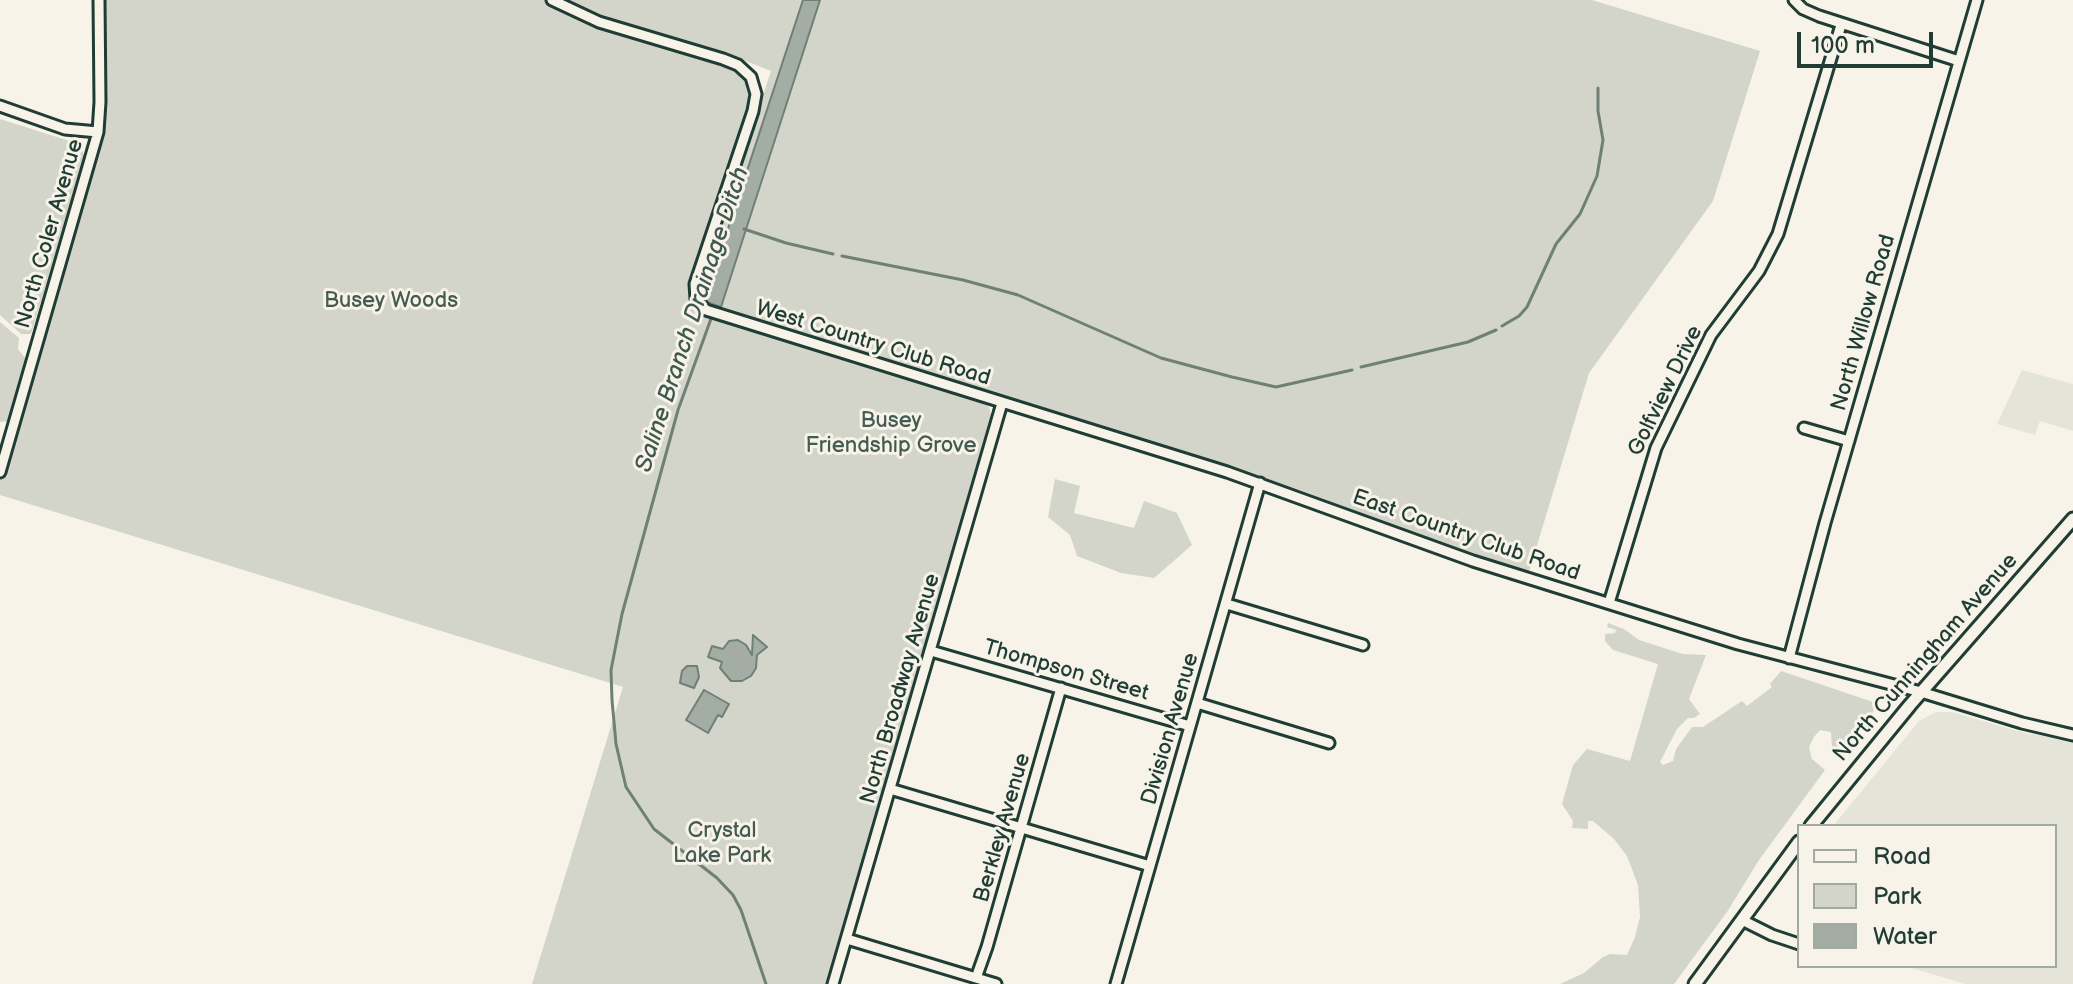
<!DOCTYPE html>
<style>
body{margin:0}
#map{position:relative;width:2073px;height:984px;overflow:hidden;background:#f7f3e8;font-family:"Balsamiq Sans",sans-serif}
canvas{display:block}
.legend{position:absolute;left:1797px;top:824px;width:260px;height:144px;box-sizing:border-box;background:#f7f3e8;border:2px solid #a1aaa0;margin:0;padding:10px 14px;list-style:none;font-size:24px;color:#1f3d34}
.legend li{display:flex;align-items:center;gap:16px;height:40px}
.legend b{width:40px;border:2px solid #a1aaa0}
.scale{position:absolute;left:1797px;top:32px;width:136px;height:36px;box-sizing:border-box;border:4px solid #1f3d34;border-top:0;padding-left:10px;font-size:24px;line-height:28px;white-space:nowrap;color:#1f3d34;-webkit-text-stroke:6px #f7f3e8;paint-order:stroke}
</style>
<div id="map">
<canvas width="2073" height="984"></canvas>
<ul class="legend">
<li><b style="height:10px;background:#f7f3e8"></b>Road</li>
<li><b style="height:22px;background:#d3d5ca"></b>Park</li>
<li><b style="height:22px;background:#a4ada3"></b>Water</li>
</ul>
<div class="scale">100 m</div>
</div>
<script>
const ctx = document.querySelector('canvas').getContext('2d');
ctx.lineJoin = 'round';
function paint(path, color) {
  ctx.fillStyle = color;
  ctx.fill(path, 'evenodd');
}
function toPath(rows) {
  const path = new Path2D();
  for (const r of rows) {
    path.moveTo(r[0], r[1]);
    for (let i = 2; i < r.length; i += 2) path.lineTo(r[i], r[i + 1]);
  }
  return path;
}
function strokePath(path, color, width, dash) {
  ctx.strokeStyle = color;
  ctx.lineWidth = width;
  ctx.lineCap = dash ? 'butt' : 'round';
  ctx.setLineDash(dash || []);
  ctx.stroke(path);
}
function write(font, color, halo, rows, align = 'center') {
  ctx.font = font + ' "Balsamiq Sans",sans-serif';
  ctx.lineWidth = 6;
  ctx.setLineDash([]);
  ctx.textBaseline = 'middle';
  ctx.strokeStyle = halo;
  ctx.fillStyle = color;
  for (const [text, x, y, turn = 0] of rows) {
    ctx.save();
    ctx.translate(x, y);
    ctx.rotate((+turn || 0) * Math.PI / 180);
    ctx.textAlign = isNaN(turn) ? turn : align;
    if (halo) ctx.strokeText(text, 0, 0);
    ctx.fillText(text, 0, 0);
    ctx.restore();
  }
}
paint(toPath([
 [2022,370,2073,384,2073,431,2040,421,2035,435,1997,424],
 [1936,712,1952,712,2025,733,2073,740,2073,984,1965,984,1905,966,2055,966,2055,826,1833,826,1919,721]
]), '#e5e4d9');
paint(toPath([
 [99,0,552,0,565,8,745,70,756,94,698,274,698,303,808,346,981,400,989,407,991,415,826,984,532,984,623,687,0,495,0,472,98,132],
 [563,0,1592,0,1760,51,1713,201,1589,373,1529,572,1425,537,1305,492,1103,426,831,344,706,302,700,287,705,269,771,71,730,55,618,22],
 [0,119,79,144,85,157,31,334,21,334,0,315],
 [0,322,19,338,18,349,29,363,10,421,0,422],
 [1055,479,1080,486,1074,513,1134,528,1144,501,1177,513,1192,545,1154,578,1121,573,1077,556,1070,535,1048,517],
 [1608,623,1624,629,1639,640,1670,650,1683,654,1706,655,1689,699,1700,714,1694,718,1688,718,1677,729,1660,762,1663,765,1673,761,1676,749,1692,727,1703,727,1742,701,1747,706,1772,687,1770,684,1781,671,1876,703,1872,715,1839,753,1832,749,1831,732,1820,730,1814,737,1809,747,1812,759,1825,770,1759,860,1727,912,1674,984,1560,984,1584,973,1603,957,1610,954,1627,955,1635,937,1640,917,1638,885,1627,856,1614,839,1593,821,1588,821,1588,829,1572,828,1573,821,1562,804,1573,765,1587,749,1630,761,1658,664,1613,650,1605,641,1605,634,1615,633,1616,630,1607,627]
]), '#d3d5ca');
const water = toPath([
 [803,0,820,0,721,307,706,302,705,299,803,0],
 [753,635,767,647,757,655,756,668,751,676,742,681,731,681,720,668,722,662,708,657,712,646,723,649,729,641,738,640,746,645,752,655,753,635],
 [687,666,697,666,699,677,694,688,680,683,682,671,687,666],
 [704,690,729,704,722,717,718,715,708,733,686,720,704,690]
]);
paint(water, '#a4ada3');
strokePath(water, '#6f8077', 2);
strokePath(toPath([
 [744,229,786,243,833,254],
 [842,256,963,280,1018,295,1161,358,1232,377,1276,387,1352,370],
 [712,316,678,410,622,614,611,670,612,700,616,744,626,787,654,829,717,878,733,895,741,910,766,984],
 [1502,326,1519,316,1527,307,1556,244,1580,214,1597,176,1603,140,1598,111,1598,88],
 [1361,367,1468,342,1496,330]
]), '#6f8077', 3);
const minor = toPath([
 [552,0,599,22,723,59,738,65,751,77,756,94,753,111,695,284,696,299,706,310,1227,472,1473,561,1738,644,1921,692,2022,723,2073,735],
 [1794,0,1803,9,1819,16,1959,61],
 [0,106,65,129,98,132],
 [1804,428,1849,441],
 [0,472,98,132,100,102,99,0],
 [1609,603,1656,448,1711,335,1759,271,1778,234,1841,25],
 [1227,604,1363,645],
 [931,651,1190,726],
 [1789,658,1825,523,1977,0],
 [1197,703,1329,743],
 [890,789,1150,866],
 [1742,920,1772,935,1799,944],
 [847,939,996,984],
 [976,978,987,947,1061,688],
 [833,984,1002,403],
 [1116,984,1260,483]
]);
const major = toPath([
 [1811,826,1910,705,2073,519],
 [1695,984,1799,842]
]);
strokePath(minor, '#1f3d34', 15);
strokePath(major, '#1f3d34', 17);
strokePath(minor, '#f7f3e8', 9);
strokePath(major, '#f7f3e8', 11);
write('22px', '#1f3d34', '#f7f3e8', [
 ["North Coler Avenue",50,234,-74],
 ["North Willow Road",1864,323,-74],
 ["West Country Club Road",873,344,17],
 ["Golfview Drive",1666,391,-64],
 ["East Country Club Road",1466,536,19],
 ["North Cunningham Avenue",1926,658,-49],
 ["Thompson Street",1066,671,16],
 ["North Broadway Avenue",901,689,-74],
 ["Division Avenue",1171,729,-74],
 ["Berkley Avenue",1003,828,-74]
]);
write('22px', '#435b52', '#f7f3e8', [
 ["Busey Woods",391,301],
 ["Busey",891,421],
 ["Friendship Grove",891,446],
 ["Crystal",722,831],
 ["Lake Park",722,856]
]);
write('italic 24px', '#405950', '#f7f3e8', [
 ["Saline Branch Drainage Ditch",693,320,-72]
]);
</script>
